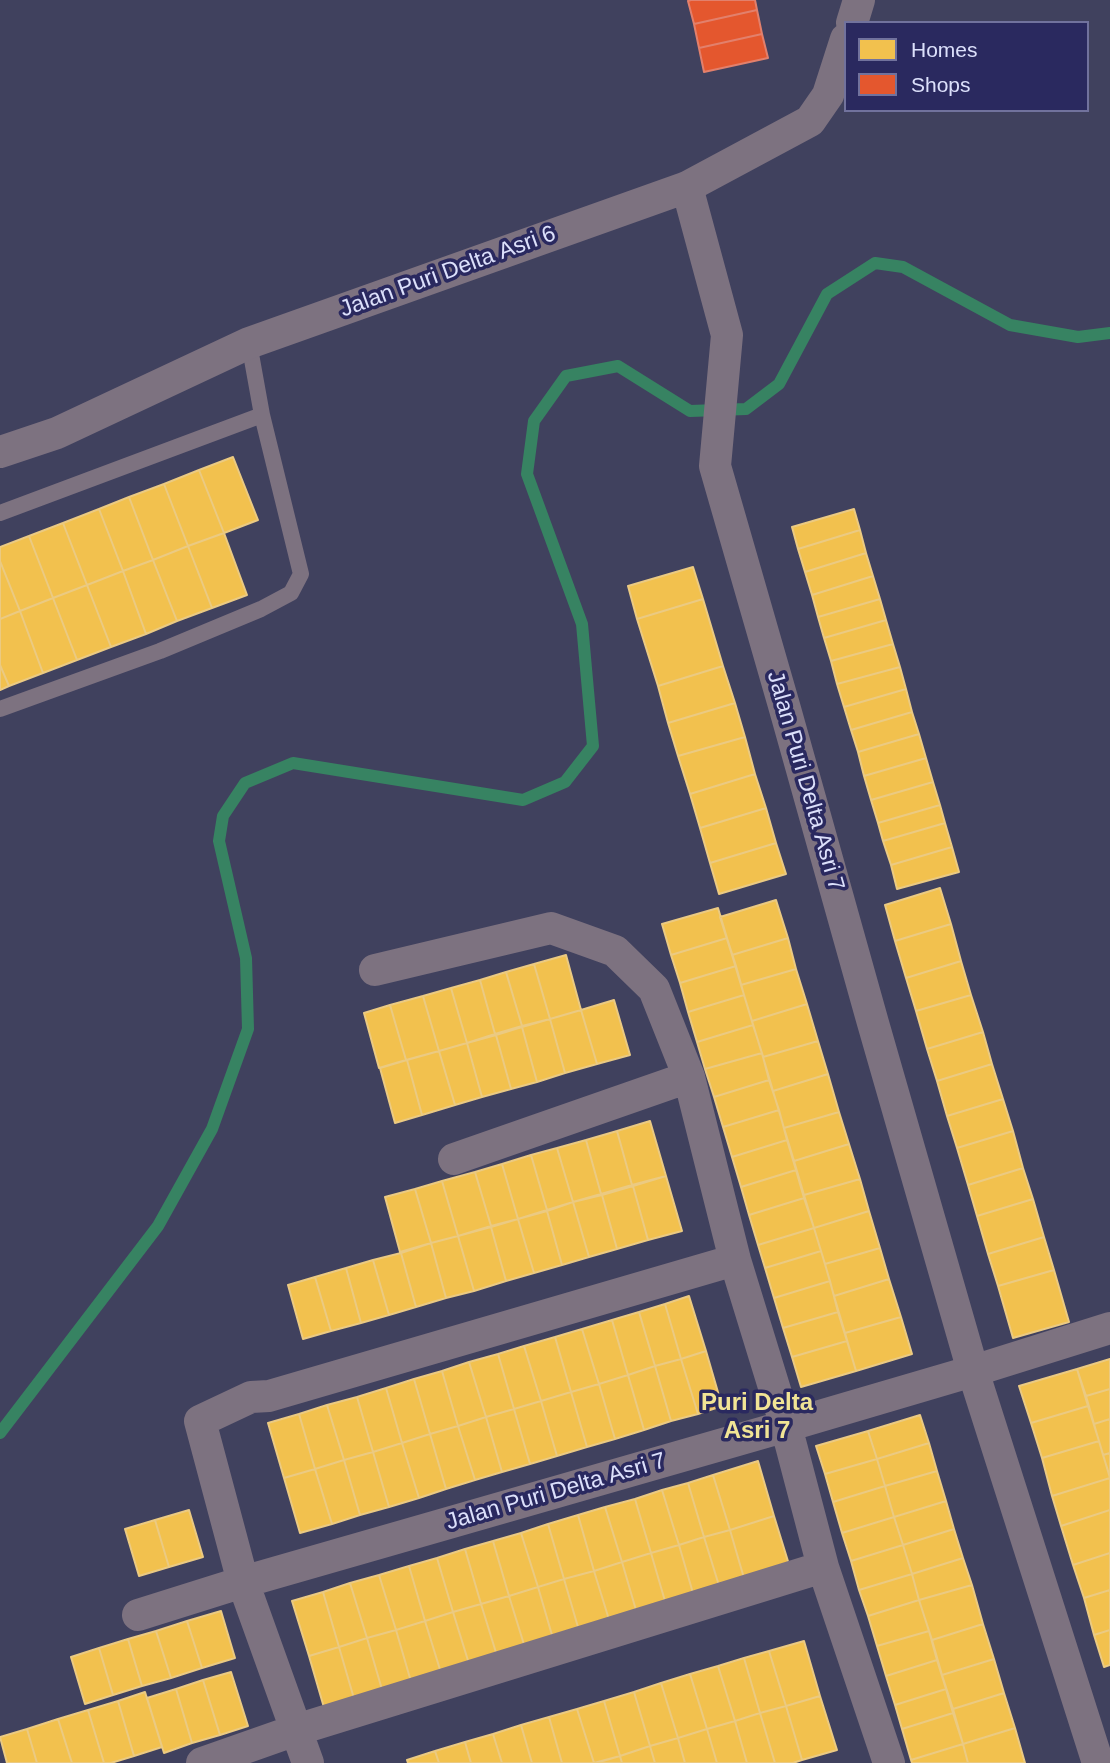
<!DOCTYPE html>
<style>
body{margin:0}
#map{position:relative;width:1110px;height:1763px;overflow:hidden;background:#40415e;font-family:Helvetica,sans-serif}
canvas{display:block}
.legend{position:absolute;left:844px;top:21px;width:245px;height:91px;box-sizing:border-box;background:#2a295f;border:2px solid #71729d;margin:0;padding:9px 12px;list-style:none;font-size:21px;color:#dce0fb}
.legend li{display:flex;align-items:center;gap:14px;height:35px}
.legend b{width:35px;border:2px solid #71729d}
</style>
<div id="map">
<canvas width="1110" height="1763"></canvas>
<ul class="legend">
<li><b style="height:19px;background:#f2c14e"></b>Homes</li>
<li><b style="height:19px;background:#e4572e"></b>Shops</li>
</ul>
</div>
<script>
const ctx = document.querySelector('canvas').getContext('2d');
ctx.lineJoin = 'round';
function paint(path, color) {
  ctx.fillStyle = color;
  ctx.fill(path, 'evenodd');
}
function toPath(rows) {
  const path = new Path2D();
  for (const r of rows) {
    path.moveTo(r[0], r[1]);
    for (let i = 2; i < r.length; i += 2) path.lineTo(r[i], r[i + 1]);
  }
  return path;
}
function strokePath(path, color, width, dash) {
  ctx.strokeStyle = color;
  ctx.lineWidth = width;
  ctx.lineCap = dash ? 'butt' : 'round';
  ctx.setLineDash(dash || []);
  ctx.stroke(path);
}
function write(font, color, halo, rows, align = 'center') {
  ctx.font = font + ' Helvetica,sans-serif';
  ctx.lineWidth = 7;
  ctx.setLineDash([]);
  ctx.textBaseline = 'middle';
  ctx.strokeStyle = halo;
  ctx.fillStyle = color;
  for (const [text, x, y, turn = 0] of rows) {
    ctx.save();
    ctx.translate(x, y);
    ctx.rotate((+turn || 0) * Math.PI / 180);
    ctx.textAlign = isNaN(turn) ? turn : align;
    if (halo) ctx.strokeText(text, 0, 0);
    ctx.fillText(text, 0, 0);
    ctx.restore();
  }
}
const homes = toPath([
 [233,457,258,520,224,533,199,470,233,457],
 [199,470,224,533,188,546,164,484,199,470],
 [164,484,188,546,153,560,129,497,164,484],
 [129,497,153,560,123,571,99,509,129,497],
 [99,509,123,571,87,585,63,523,99,509],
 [854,509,860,530,798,549,792,527,854,509],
 [63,523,87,585,53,598,29,536,63,523],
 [860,530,866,553,805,572,798,549,860,530],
 [224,533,247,595,212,608,188,546,224,533],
 [29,536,53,598,20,611,0,561,0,547,29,536],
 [188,546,212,608,177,621,153,560,188,546],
 [866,553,873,576,812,595,805,572,866,553],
 [153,560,177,621,146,634,123,571,153,560],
 [0,561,20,611,0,619,0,561],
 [693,567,703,599,637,619,628,586,693,567],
 [123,571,146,634,111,647,87,585,123,571],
 [873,576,880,599,818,617,812,595,873,576],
 [87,585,111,647,77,660,53,598,87,585],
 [53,598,77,660,43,673,20,611,53,598],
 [703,599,723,666,658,686,637,619,703,599],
 [880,599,886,620,824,638,818,617,880,599],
 [20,611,43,673,9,686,0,665,0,619,20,611],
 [886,620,893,644,831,661,824,638,886,620],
 [893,644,900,667,837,684,831,661,893,644],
 [0,665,9,686,0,690,0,665],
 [723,666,735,703,668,723,658,686,723,666],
 [900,667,906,689,844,707,837,684,900,667],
 [906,689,912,712,851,730,844,707,906,689],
 [735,703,745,737,678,756,668,723,735,703],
 [912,712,919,734,858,752,851,730,912,712],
 [919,734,926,758,864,776,858,752,919,734],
 [745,737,755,774,690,794,678,756,745,737],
 [926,758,933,782,871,800,864,776,926,758],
 [755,774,766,808,700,828,690,794,755,774],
 [933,782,940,805,878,823,871,800,933,782],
 [940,805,945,823,883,841,878,823,940,805],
 [766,808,776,843,710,863,700,828,766,808],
 [945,823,952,847,891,865,883,841,945,823],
 [776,843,786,874,719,894,710,863,776,843],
 [952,847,959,872,897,889,891,865,952,847],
 [940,888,951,924,895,941,885,905,940,888],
 [776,900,788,938,732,955,720,917,776,900],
 [718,908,727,938,671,955,662,924,718,908],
 [951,924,961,961,906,978,895,941,951,924],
 [727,938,736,966,680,983,671,955,727,938],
 [788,938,796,969,741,985,732,955,788,938],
 [566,955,581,1010,550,1019,534,964,566,955],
 [961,961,971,995,916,1011,906,978,961,961],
 [534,964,550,1019,522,1026,506,972,534,964],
 [736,966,744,995,688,1012,680,983,736,966],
 [796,969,807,1004,752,1021,741,985,796,969],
 [506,972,522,1026,495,1034,480,980,506,972],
 [480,980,495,1034,467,1043,451,988,480,980],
 [451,988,467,1043,439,1051,423,996,451,988],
 [744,995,753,1025,697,1042,688,1012,744,995],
 [971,995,983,1032,927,1049,916,1011,971,995],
 [423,996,439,1051,406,1060,390,1005,423,996],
 [614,1000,630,1055,597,1064,581,1010,614,1000],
 [807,1004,818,1041,763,1057,752,1021,807,1004],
 [390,1005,406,1060,379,1068,364,1013,390,1005],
 [581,1010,597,1064,565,1073,550,1019,581,1010],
 [550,1019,565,1073,537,1082,522,1027,550,1019],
 [753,1025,762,1053,705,1069,697,1042,753,1025],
 [522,1027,537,1082,511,1089,496,1035,522,1027],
 [983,1032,992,1064,937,1081,927,1049,983,1032],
 [496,1035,511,1089,482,1097,467,1043,496,1035],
 [818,1041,828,1074,773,1091,763,1057,818,1041],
 [467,1043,482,1097,455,1105,439,1051,467,1043],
 [439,1051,455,1105,422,1115,407,1060,439,1051],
 [762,1053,769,1080,714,1097,705,1069,762,1053],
 [407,1060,422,1115,395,1123,380,1068,407,1060],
 [992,1064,1003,1099,947,1116,937,1081,992,1064],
 [828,1074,839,1112,784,1128,773,1091,828,1074],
 [769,1080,779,1110,723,1127,714,1097,769,1080],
 [1003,1099,1013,1131,957,1148,947,1116,1003,1099],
 [779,1110,787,1140,732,1157,723,1127,779,1110],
 [839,1112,849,1144,794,1161,784,1128,839,1112],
 [650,1121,666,1176,632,1185,617,1131,650,1121],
 [617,1131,632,1185,601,1194,586,1140,617,1131],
 [1013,1131,1023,1168,968,1185,957,1148,1013,1131],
 [586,1140,601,1194,573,1202,557,1148,586,1140],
 [787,1140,796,1170,741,1187,732,1157,787,1140],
 [849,1144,860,1179,804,1195,794,1161,849,1144],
 [557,1148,573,1202,547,1210,531,1155,557,1148],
 [531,1155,547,1210,518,1219,502,1164,531,1155],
 [502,1164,518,1219,491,1226,475,1172,502,1164],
 [1023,1168,1033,1199,977,1216,968,1185,1023,1168],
 [796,1170,804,1198,749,1215,741,1187,796,1170],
 [475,1172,491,1226,458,1236,442,1181,475,1172],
 [666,1176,682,1231,648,1240,633,1186,666,1176],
 [860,1179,869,1211,814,1228,804,1195,860,1179],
 [442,1181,458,1236,431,1243,415,1189,442,1181],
 [633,1186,648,1240,617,1249,602,1195,633,1186],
 [415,1189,431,1243,400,1252,385,1197,415,1189],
 [602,1195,617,1249,589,1257,573,1202,602,1195],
 [804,1198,814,1228,758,1245,749,1215,804,1198],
 [1033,1199,1044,1237,988,1254,977,1216,1033,1199],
 [573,1202,589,1257,562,1265,547,1211,573,1202],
 [547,1211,562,1265,534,1273,518,1219,547,1211],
 [869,1211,880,1248,825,1264,814,1228,869,1211],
 [518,1219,534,1273,506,1281,491,1227,518,1219],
 [491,1227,506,1281,474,1291,458,1236,491,1227],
 [814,1228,821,1251,765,1268,758,1245,814,1228],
 [458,1236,474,1291,446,1298,431,1243,458,1236],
 [1044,1237,1054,1270,998,1286,988,1254,1044,1237],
 [431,1243,446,1298,416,1307,401,1253,431,1243],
 [880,1248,889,1279,834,1296,825,1264,880,1248],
 [821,1251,830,1281,774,1298,765,1268,821,1251],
 [401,1253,416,1307,389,1315,373,1260,401,1253],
 [373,1260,389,1315,361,1323,346,1268,373,1260],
 [346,1268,361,1323,331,1331,315,1277,346,1268],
 [1054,1270,1069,1322,1013,1338,998,1286,1054,1270],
 [315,1277,331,1331,303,1339,288,1285,315,1277],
 [889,1279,901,1317,845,1333,834,1296,889,1279],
 [830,1281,838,1312,783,1328,774,1298,830,1281],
 [689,1296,706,1351,681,1359,665,1304,689,1296],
 [665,1304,681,1359,655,1366,639,1312,665,1304],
 [639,1312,655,1366,628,1375,612,1320,639,1312],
 [838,1312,847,1341,792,1357,783,1328,838,1312],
 [901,1317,912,1354,856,1371,845,1333,901,1317],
 [612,1320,628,1375,599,1384,582,1329,612,1320],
 [582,1329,599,1384,571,1392,555,1337,582,1329],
 [555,1337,571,1392,541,1401,524,1346,555,1337],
 [847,1341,856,1371,801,1387,792,1357,847,1341],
 [524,1346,541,1401,514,1409,498,1354,524,1346],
 [706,1351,722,1406,698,1414,681,1359,706,1351],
 [498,1354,514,1409,486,1417,469,1362,498,1354],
 [681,1359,698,1414,671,1421,655,1366,681,1359],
 [1110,1359,1110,1389,1086,1396,1077,1369,1110,1359],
 [469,1362,486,1417,458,1426,442,1371,469,1362],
 [655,1366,671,1421,644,1430,628,1375,655,1366],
 [1077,1369,1088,1406,1031,1423,1019,1386,1077,1369],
 [442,1371,458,1426,430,1434,414,1379,442,1371],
 [628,1375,644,1430,615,1439,599,1384,628,1375],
 [414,1379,430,1434,402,1443,386,1388,414,1379],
 [599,1384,615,1439,587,1447,571,1392,599,1384],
 [386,1388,402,1443,373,1452,357,1397,386,1388],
 [1110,1389,1110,1419,1094,1424,1086,1396,1110,1389],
 [571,1392,587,1447,557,1456,541,1401,571,1392],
 [357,1397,373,1452,344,1460,327,1405,357,1397],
 [541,1401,557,1456,530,1464,514,1409,541,1401],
 [327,1405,344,1460,315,1469,299,1414,327,1405],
 [1088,1406,1099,1441,1042,1458,1031,1423,1088,1406],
 [514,1409,530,1464,502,1472,486,1417,514,1409],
 [299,1414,315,1469,284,1478,268,1423,299,1414],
 [920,1415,929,1443,877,1459,868,1431,920,1415],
 [486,1417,502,1472,475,1480,458,1426,486,1417],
 [1110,1419,1110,1453,1103,1455,1094,1424,1110,1419],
 [458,1426,475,1480,446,1489,430,1434,458,1426],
 [868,1431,877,1459,825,1474,816,1446,868,1431],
 [430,1434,446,1489,419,1498,402,1443,430,1434],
 [1099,1441,1110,1478,1052,1496,1042,1458,1099,1441],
 [402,1443,419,1498,389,1507,373,1452,402,1443],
 [929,1443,937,1471,885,1486,877,1459,929,1443],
 [373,1452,389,1507,360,1515,344,1460,373,1452],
 [1110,1453,1110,1477,1103,1455,1110,1453],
 [877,1459,885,1486,833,1502,825,1474,877,1459],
 [344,1460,360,1515,332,1524,315,1469,344,1460],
 [758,1461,774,1516,730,1530,713,1475,758,1461],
 [315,1469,332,1524,300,1533,284,1478,315,1469],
 [937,1471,946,1501,894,1517,885,1486,937,1471],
 [713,1475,730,1530,704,1537,688,1483,713,1475],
 [1110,1478,1110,1510,1061,1526,1052,1496,1110,1478],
 [688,1483,704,1537,679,1545,662,1490,688,1483],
 [885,1486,894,1517,842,1533,833,1502,885,1486],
 [662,1490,679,1545,651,1553,635,1499,662,1490],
 [635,1499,651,1553,622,1562,605,1507,635,1499],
 [946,1501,954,1529,903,1545,894,1517,946,1501],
 [605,1507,622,1562,594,1571,578,1515,605,1507],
 [189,1510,203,1557,169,1567,155,1520,189,1510],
 [1110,1510,1110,1553,1073,1565,1061,1526,1110,1510],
 [578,1515,594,1571,564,1579,548,1524,578,1515],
 [774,1516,791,1571,746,1585,730,1530,774,1516],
 [894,1517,903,1545,851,1561,842,1533,894,1517],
 [155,1520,169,1567,139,1576,125,1529,155,1520],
 [548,1524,564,1579,538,1587,521,1533,548,1524],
 [954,1529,963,1558,912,1574,903,1545,954,1529],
 [730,1530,746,1585,721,1592,704,1537,730,1530],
 [521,1533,538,1587,509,1596,493,1541,521,1533],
 [704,1537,721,1592,695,1600,679,1545,704,1537],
 [493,1541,509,1596,481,1604,465,1549,493,1541],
 [679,1545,695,1600,667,1608,651,1553,679,1545],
 [903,1545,912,1574,859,1590,851,1561,903,1545],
 [465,1549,481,1604,453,1612,437,1558,465,1549],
 [651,1553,667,1608,638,1617,622,1562,651,1553],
 [1110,1553,1110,1590,1084,1598,1073,1565,1110,1553],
 [437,1558,453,1612,425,1621,409,1566,437,1558],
 [963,1558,972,1585,919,1600,912,1574,963,1558],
 [622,1562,638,1617,611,1626,594,1571,622,1562],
 [409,1566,425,1621,396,1630,379,1575,409,1566],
 [594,1571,611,1626,580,1634,564,1579,594,1571],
 [912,1574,919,1600,868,1616,859,1590,912,1574],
 [379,1575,396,1630,367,1638,350,1583,379,1575],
 [564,1579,580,1634,554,1642,538,1587,564,1579],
 [350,1583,367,1638,339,1647,323,1592,350,1583],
 [972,1585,983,1624,932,1640,919,1600,972,1585],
 [538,1587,554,1642,526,1651,509,1596,538,1587],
 [1110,1590,1110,1630,1094,1635,1084,1598,1110,1590],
 [323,1592,339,1647,309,1656,292,1601,323,1592],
 [509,1596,526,1651,498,1659,481,1604,509,1596],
 [919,1600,929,1631,877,1646,868,1616,919,1600],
 [481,1604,498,1659,470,1667,453,1612,481,1604],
 [221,1611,235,1658,202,1668,187,1621,221,1611],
 [453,1612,470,1667,442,1676,425,1621,453,1612],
 [187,1621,202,1668,171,1678,156,1631,187,1621],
 [425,1621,442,1676,412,1685,396,1630,425,1621],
 [983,1624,994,1659,942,1675,932,1640,983,1624],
 [396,1630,412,1685,383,1693,367,1638,396,1630],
 [1110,1630,1110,1665,1104,1667,1094,1635,1110,1630],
 [156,1631,171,1678,142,1686,128,1639,156,1631],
 [929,1631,937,1660,886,1676,877,1646,929,1631],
 [367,1638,383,1693,355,1702,339,1647,367,1638],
 [128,1639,142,1686,113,1695,99,1648,128,1639],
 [804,1641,820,1696,786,1706,769,1651,804,1641],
 [339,1647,355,1702,325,1711,309,1656,339,1647],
 [99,1648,113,1695,85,1704,71,1657,99,1648],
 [769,1651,786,1706,760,1713,744,1658,769,1651],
 [744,1658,760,1713,735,1721,718,1666,744,1658],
 [994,1659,1004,1693,953,1709,942,1675,994,1659],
 [937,1660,946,1689,895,1705,886,1676,937,1660],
 [718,1666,735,1721,707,1729,690,1674,718,1666],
 [231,1672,248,1726,220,1735,203,1680,231,1672],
 [690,1674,707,1729,678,1738,661,1683,690,1674],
 [203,1680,220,1735,192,1743,176,1689,203,1680],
 [661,1683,678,1738,650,1746,634,1692,661,1683],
 [176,1689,192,1743,164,1753,147,1698,176,1689],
 [946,1689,953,1713,902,1729,895,1705,946,1689],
 [145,1692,162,1747,134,1756,118,1701,145,1692],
 [634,1692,650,1746,620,1756,604,1701,634,1692],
 [1004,1693,1015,1728,963,1744,953,1709,1004,1693],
 [820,1696,837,1750,802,1760,786,1706,820,1696],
 [118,1701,134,1756,111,1763,104,1763,88,1710,118,1701],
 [604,1701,620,1756,594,1763,577,1709,604,1701],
 [786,1706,802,1760,793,1763,775,1763,760,1713,786,1706],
 [577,1709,594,1763,562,1763,549,1717,577,1709],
 [88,1710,104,1763,72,1763,58,1719,88,1710],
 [760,1713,775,1763,747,1763,735,1721,760,1713],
 [953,1713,963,1744,911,1760,902,1729,953,1713],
 [549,1717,562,1763,532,1763,521,1725,549,1717],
 [58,1719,72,1763,37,1763,27,1729,58,1719],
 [735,1721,747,1763,717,1763,707,1729,735,1721],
 [521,1725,532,1763,502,1763,493,1734,521,1725],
 [1015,1728,1025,1763,968,1763,963,1744,1015,1728],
 [27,1729,37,1763,7,1763,0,1737,27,1729],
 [707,1729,717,1763,685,1763,678,1738,707,1729],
 [493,1734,502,1763,471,1763,465,1742,493,1734],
 [678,1738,685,1763,655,1763,650,1746,678,1738],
 [465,1742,471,1763,439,1763,435,1751,465,1742],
 [963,1744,968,1763,912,1763,911,1760,963,1744],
 [650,1746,655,1763,622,1763,620,1756,650,1746],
 [435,1751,439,1763,408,1763,407,1760,435,1751],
 [620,1756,622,1763,596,1763,620,1756]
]);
paint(homes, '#f2c14e');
strokePath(homes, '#ebca82', 2);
const shops = toPath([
 [691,0,755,0,757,10,694,24,688,1,691,0],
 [757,10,762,34,699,48,694,24,757,10],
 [762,34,768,58,704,72,699,48,762,34]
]);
paint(shops, '#e4572e');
strokePath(shops, '#e2806c', 2);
strokePath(toPath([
 [0,1433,158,1226,212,1129,248,1029,246,958,219,841,223,816,245,783,293,763,523,800,565,782,593,746,582,624,527,474,534,421,566,376,618,366,690,411,746,409,779,384,827,294,875,263,903,267,1010,325,1078,337,1110,333]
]), '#378362', 12);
strokePath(toPath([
 [0,513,262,415],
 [0,709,160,651,261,609,291,593,301,574,262,415,249,343]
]), '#7d7280', 16);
strokePath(toPath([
 [852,23,859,0],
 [687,187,727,335,715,466,785,709,873,1023,973,1371,1098,1763],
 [0,452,57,433,249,343,687,187,810,121,828,95,846,39],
 [375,970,551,928,615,951,654,989,689,1077,735,1260,786,1426,823,1567,889,1763],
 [454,1159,689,1077],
 [138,1615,243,1582,786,1426,973,1371,1110,1328],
 [202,1763,296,1730,823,1567],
 [308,1763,243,1582,200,1421,251,1397,269,1396,735,1260]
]), '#7d7280', 32);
write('23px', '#dce0fb', '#2a295f', [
 ["Jalan Puri Delta Asri 6",448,272,-20],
 ["Jalan Puri Delta Asri 7",805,781,74],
 ["Jalan Puri Delta Asri 7",556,1492,-16]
]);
write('bold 24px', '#f1e495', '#2a295f', [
 ["Puri Delta",757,1403],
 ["Asri 7",757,1431]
]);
</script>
